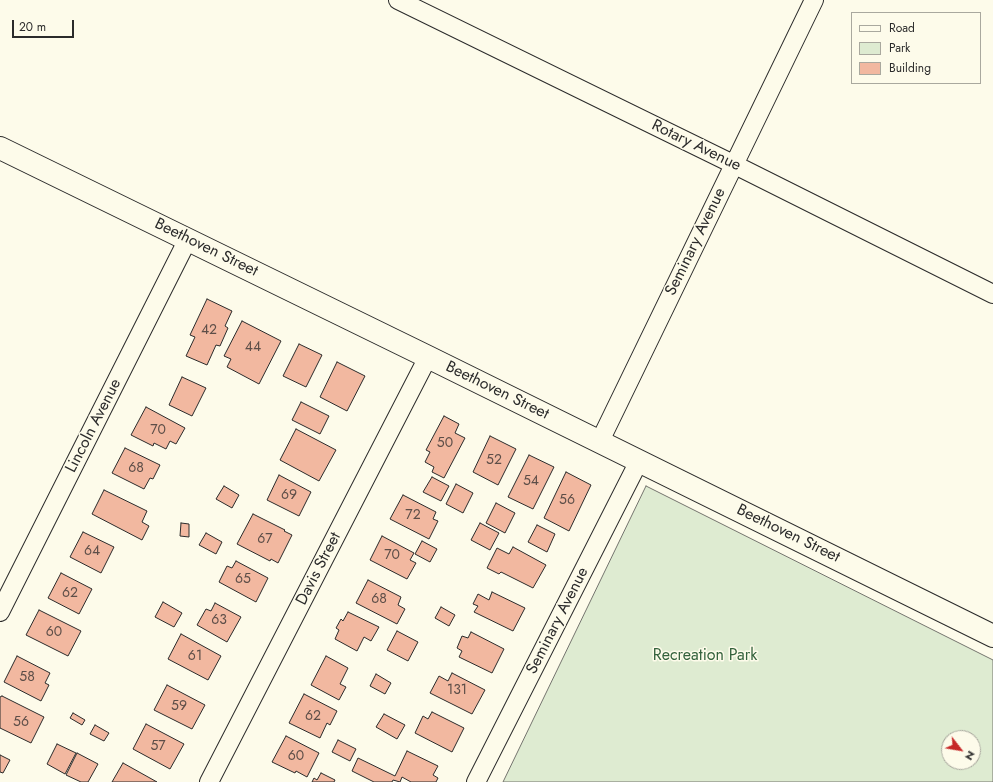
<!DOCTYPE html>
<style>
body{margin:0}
#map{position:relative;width:993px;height:782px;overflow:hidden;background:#fdfbea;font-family:Jost,sans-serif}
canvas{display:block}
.legend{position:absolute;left:851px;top:12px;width:130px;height:72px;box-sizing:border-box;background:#fdfbea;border:1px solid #a9a89e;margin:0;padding:5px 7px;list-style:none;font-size:12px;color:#2b2b2b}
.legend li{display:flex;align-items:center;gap:8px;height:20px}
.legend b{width:20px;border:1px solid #a9a89e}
.north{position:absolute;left:941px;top:730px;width:40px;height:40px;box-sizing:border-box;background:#fdfbea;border:1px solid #a9a89e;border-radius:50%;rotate:121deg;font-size:11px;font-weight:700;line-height:16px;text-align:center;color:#2b2b2b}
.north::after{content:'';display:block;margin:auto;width:14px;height:18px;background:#c62828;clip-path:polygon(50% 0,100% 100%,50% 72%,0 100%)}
.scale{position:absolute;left:12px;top:20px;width:62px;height:18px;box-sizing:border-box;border:2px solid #2b2b2b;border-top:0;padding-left:5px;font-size:12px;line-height:14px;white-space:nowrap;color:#2b2b2b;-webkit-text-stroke:3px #fdfbea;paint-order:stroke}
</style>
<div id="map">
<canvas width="993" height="782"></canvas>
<ul class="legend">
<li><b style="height:5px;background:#fdfbea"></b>Road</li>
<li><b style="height:11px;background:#deebd1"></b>Park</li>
<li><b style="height:11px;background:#f2b8a0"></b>Building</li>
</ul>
<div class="north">N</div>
<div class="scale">20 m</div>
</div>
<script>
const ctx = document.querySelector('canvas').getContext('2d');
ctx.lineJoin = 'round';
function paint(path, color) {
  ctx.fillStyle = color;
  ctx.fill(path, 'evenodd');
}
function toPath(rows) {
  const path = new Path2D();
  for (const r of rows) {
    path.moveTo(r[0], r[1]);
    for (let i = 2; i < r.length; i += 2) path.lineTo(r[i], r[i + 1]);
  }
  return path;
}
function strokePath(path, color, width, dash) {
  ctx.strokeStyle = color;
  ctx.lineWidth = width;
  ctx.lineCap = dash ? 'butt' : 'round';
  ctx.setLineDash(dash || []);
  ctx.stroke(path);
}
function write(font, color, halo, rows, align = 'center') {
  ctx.font = font + ' Jost,sans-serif';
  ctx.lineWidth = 3;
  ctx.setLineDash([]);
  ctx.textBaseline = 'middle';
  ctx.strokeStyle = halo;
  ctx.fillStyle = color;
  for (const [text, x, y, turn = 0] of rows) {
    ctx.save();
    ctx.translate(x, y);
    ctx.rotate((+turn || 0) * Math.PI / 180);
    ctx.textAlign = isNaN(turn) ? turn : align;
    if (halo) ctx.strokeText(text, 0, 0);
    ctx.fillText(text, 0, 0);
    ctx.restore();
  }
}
const green = toPath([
 [646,486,993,660,993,782,503,782,646,486],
 [949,738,973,738,973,762,949,762,949,738]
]);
paint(green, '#deebd1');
strokePath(green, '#74746e', 1);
const building = toPath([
 [207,299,232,311,225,326,228,328,220,346,216,345,207,365,186,356,195,337,190,335,207,299],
 [242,321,281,341,259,384,227,367,231,359,224,356,242,321],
 [299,344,322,355,306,387,283,376,299,344],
 [337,362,365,376,347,411,320,397,337,362],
 [182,377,206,388,192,416,169,405,182,377],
 [301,402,329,416,320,434,292,420,301,402],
 [146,407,185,428,176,444,170,441,166,449,154,443,153,446,131,435,146,407],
 [444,416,459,424,455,433,465,438,444,478,432,472,434,467,425,462,430,452,426,450,444,416],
 [296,429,336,450,319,481,280,460,296,429],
 [490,436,516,449,498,485,473,472,490,436],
 [125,448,160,465,153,479,150,478,144,489,112,473,125,448],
 [529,455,554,467,533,509,508,497,529,455],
 [566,472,591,485,569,531,544,518,566,472],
 [279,475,311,492,299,516,267,500,279,475],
 [432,477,449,486,441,501,423,492,432,477],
 [456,484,473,493,463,513,446,504,456,484],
 [224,486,239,495,232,508,216,499,224,486],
 [104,490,147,511,142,522,149,526,142,540,92,514,104,490],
 [403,495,436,512,433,519,438,521,429,539,390,519,403,495],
 [496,503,515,513,505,533,486,523,496,503],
 [253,514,285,530,284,531,292,535,278,563,271,559,270,561,237,544,253,514],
 [181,523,189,524,189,537,180,536,181,523],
 [480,523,499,533,490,550,471,540,480,523],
 [537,525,555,534,547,552,528,542,537,525],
 [83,532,114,547,101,573,70,557,83,532],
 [206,533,222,542,216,554,199,545,206,533],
 [382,536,414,553,410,560,416,563,407,579,370,560,382,536],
 [422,541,437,549,430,562,415,554,422,541],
 [513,547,546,565,533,588,501,572,499,574,487,568,497,548,509,554,513,547],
 [236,561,268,578,256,602,219,582,227,566,232,568,236,561],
 [61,573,92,589,79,614,48,598,61,573],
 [368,580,401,597,398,605,405,609,397,624,356,603,368,580],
 [492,592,525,608,513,631,474,612,478,606,473,604,478,594,489,600,492,592],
 [163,602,182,613,174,627,155,617,163,602],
 [215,603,241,617,227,642,197,625,206,609,211,611,215,603],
 [441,607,455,615,449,626,435,618,441,607],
 [39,610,81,631,68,656,26,635,39,610],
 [348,612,379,627,371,641,364,637,357,651,335,639,339,630,336,628,341,619,343,621,348,612],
 [397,631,418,642,408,661,387,650,397,631],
 [471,632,504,649,492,673,459,657,462,651,457,648,462,636,468,638,471,632],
 [181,634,221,656,208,680,168,659,181,634],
 [17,656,50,673,45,683,49,685,41,701,4,682,17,656],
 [326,656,348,668,340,684,346,687,339,700,311,685,326,656],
 [452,673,485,690,472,714,430,693,439,676,448,681,452,673],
 [376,674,391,683,385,694,370,686,376,674],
 [167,685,205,705,192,729,154,710,167,685],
 [304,694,337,711,330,725,327,723,320,738,289,723,304,694],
 [2,696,44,717,31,743,0,728,0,697,2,696],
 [432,712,464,728,452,752,415,733,423,716,428,719,432,712],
 [73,713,85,720,82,725,70,718,73,713],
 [384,714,405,725,397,739,376,727,384,714],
 [146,724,184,744,170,769,133,749,146,724],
 [95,725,109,733,104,741,90,734,95,725],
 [286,736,319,753,307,777,296,771,295,773,272,762,286,736],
 [338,740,356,749,350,761,332,752,338,740],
 [57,744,76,753,65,774,47,764,57,744],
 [407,751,438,766,433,775,438,778,436,782,411,782,402,777,400,782,393,780,392,782,374,782,352,771,358,758,395,776,407,751],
 [77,753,98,764,88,782,81,782,66,775,77,753],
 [0,755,10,760,3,773,0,772,0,755],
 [123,763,157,782,112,782,123,763],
 [321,773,335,780,334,782,312,782,314,778,317,780,321,773]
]);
paint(building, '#f2b8a0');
strokePath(building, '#2b2b2b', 1);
const street = toPath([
 [398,0,733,164,993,294],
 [600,441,814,0],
 [0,612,188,239],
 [209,782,428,357],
 [476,782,639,461]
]);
const secondary = toPath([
 [0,148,428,357,993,636]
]);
strokePath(street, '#2b2b2b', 20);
strokePath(secondary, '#2b2b2b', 24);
strokePath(street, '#fdfbea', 18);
strokePath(secondary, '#fdfbea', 22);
write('14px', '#5d4e48', null, [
 ["42",209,331],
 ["44",253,348],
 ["70",158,431],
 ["50",445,444],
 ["52",494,461],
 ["68",136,469],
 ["54",531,482],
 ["69",289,496],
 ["56",567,501],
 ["72",413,516],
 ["67",265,540],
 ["64",92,552],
 ["70",392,556],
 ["65",243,580],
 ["62",70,594],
 ["68",379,600],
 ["63",219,621],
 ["60",54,633],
 ["61",195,657],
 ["58",27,678],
 ["131",457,691],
 ["59",179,707],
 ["62",313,717],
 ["56",21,723],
 ["57",158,747],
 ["60",296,757]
]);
write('16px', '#2b2b2b', '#fdfbea', [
 ["Rotary Avenue",696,146,26],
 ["Seminary Avenue",696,242,-64],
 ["Beethoven Street",206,248,26],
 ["Beethoven Street",497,391,26],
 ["Lincoln Avenue",94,426,-63],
 ["Beethoven Street",788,534,26],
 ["Davis Street",319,569,-63],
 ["Seminary Avenue",558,621,-63]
]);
write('16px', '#34623c', '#fdfbea', [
 ["Recreation Park",705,656]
]);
</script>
